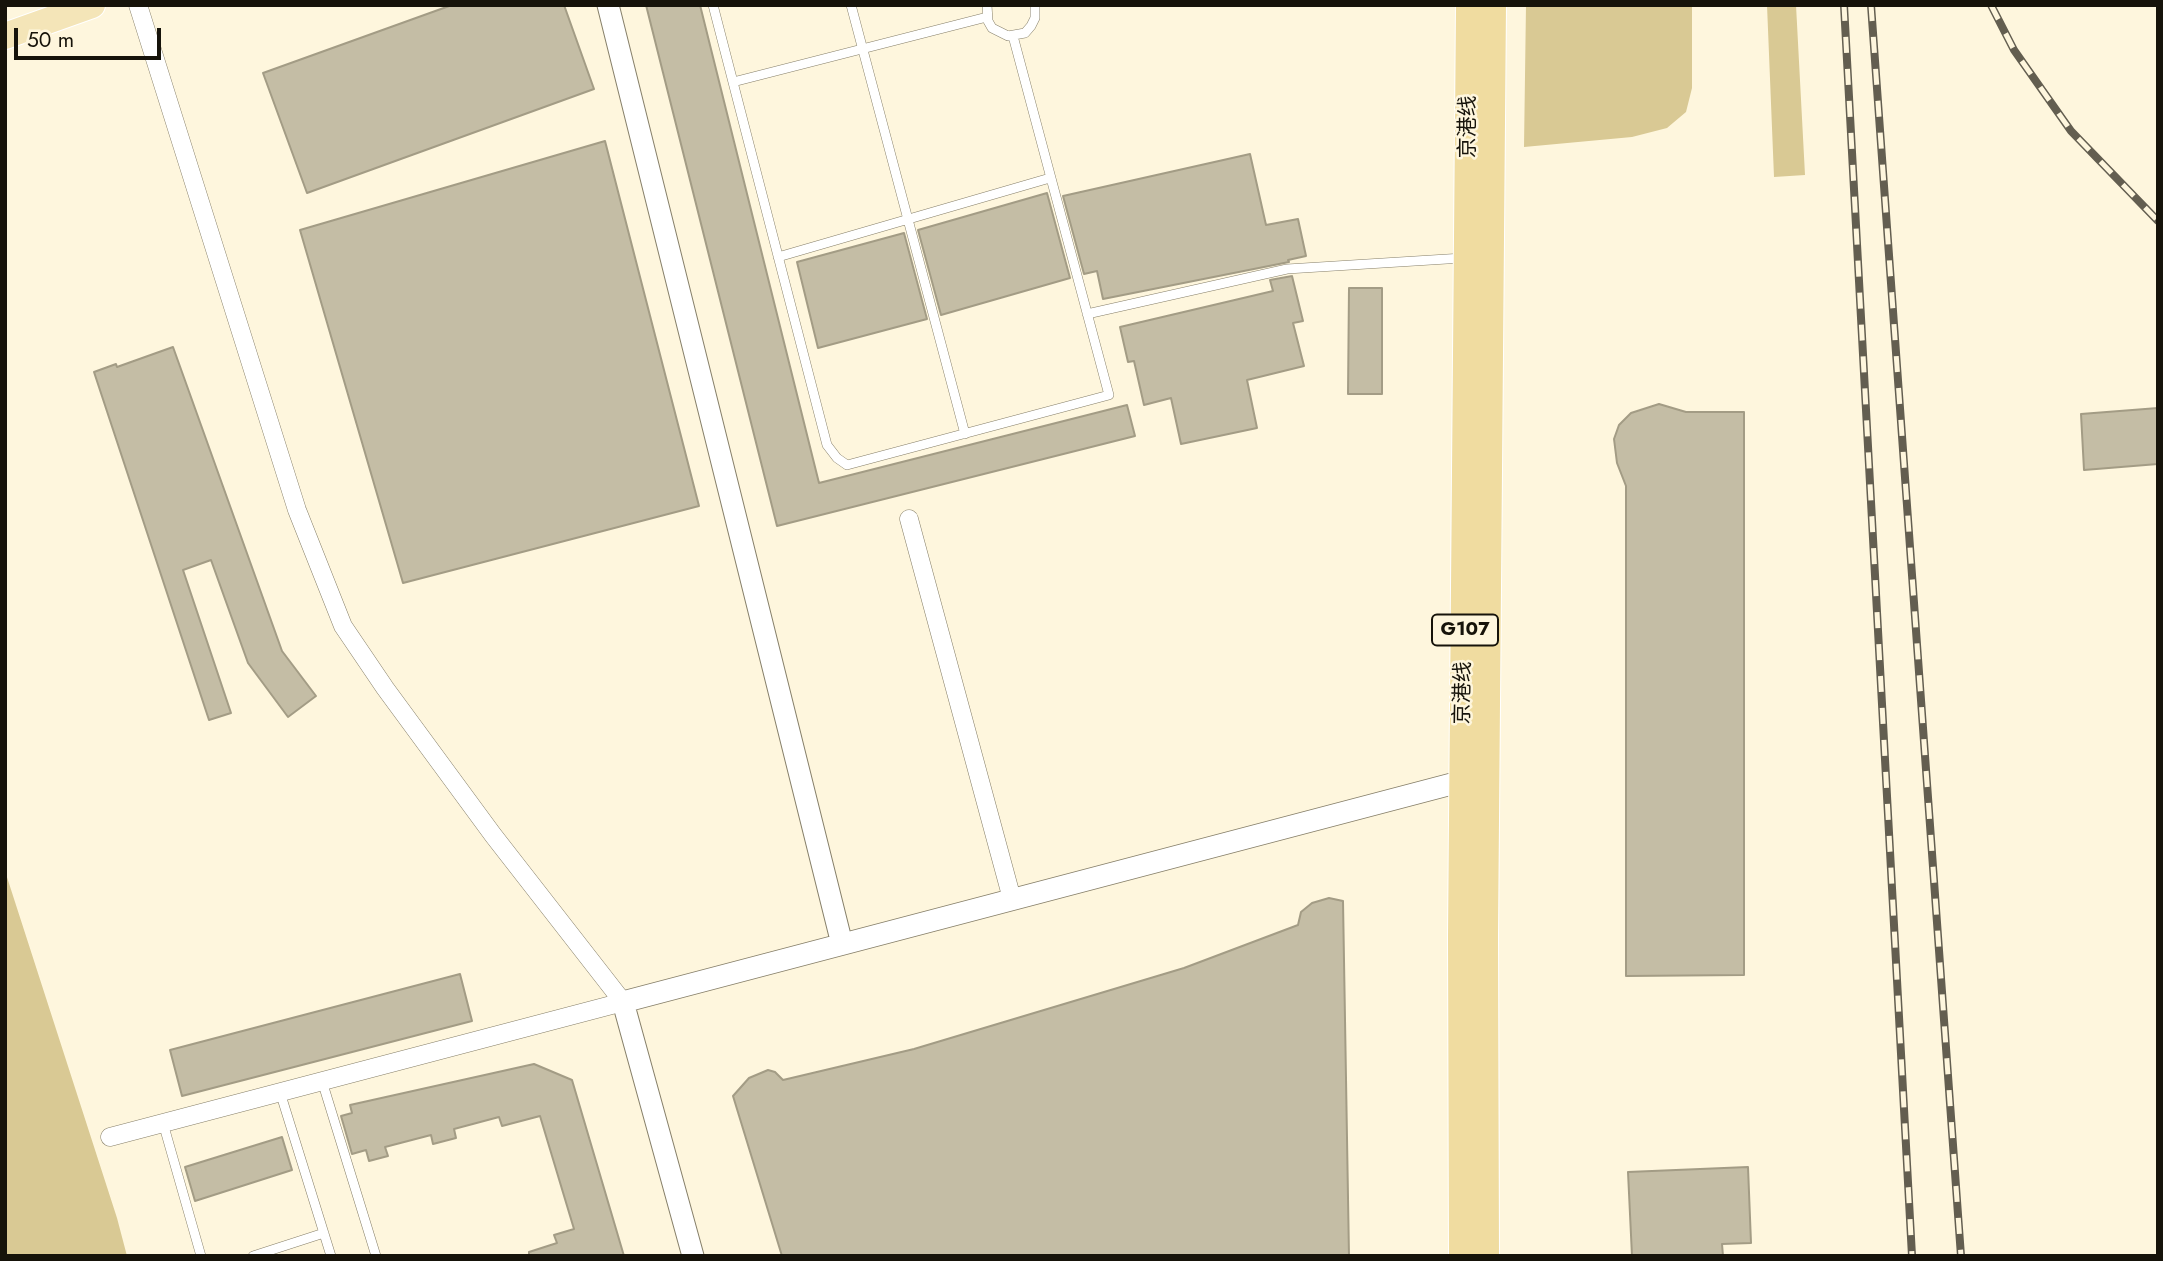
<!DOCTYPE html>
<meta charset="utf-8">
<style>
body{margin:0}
#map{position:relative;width:2163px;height:1261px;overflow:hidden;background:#fef6dd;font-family:Jost,sans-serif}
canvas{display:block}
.frame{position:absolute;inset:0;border:7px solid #16130a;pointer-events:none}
.scale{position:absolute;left:14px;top:28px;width:147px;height:32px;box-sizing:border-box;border:4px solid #16130a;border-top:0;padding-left:9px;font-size:21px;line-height:24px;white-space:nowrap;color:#16130a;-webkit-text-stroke:5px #fef6dd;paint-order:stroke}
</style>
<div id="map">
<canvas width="2163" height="1261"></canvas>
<div class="frame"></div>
<div class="scale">50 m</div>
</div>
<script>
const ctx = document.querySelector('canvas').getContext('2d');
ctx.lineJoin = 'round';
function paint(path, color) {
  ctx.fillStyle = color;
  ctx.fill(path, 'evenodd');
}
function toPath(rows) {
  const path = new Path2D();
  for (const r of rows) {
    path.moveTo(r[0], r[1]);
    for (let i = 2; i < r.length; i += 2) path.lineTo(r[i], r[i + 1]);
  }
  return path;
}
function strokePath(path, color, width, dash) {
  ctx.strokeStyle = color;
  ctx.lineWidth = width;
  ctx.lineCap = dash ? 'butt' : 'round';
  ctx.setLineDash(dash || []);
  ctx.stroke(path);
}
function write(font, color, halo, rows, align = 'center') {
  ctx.font = font + ' Jost,"Noto Sans SC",sans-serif';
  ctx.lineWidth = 5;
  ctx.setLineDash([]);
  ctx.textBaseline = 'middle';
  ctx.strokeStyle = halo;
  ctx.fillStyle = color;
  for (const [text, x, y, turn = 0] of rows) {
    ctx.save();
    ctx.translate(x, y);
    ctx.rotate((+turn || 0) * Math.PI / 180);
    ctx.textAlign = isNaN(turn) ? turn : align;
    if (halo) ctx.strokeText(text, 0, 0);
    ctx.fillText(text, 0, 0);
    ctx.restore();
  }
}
paint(toPath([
 [1526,5,1692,5,1692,88,1686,112,1667,128,1632,137,1524,147],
 [1767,5,1796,5,1805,175,1774,177],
 [5,871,117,1218,127,1256,5,1256]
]), '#d9c994');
const building = toPath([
 [452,5,564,5,594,89,307,193,263,73,452,5],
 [646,5,700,5,819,483,1127,405,1135,436,777,526,646,5],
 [605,141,699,506,403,583,300,230,605,141],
 [1250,154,1266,225,1298,219,1306,256,1288,260,1289,262,1103,299,1097,271,1084,274,1063,196,1250,154],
 [1047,193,1070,278,941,315,918,230,1047,193],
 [904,233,927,319,818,348,797,262,904,233],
 [1292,276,1303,321,1293,323,1304,366,1247,380,1257,428,1181,444,1171,398,1144,405,1134,361,1128,362,1120,327,1273,291,1270,280,1292,276],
 [1349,288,1382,288,1382,394,1348,394,1349,288],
 [173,347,282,651,316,696,288,717,248,663,211,560,183,570,231,713,209,720,94,372,116,364,117,367,173,347],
 [1659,404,1686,412,1744,412,1744,975,1626,976,1626,486,1617,463,1614,439,1619,425,1631,413,1659,404],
 [2158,408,2158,464,2084,470,2081,414,2158,408],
 [1329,898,1343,901,1349,1256,782,1256,733,1096,749,1078,768,1070,775,1072,783,1080,914,1049,1184,968,1298,925,1301,912,1312,903,1329,898],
 [460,974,472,1021,182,1096,170,1050,460,974],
 [534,1064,572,1080,624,1256,529,1256,529,1252,557,1243,554,1235,574,1229,540,1116,502,1126,499,1117,454,1129,456,1138,433,1144,431,1135,385,1147,388,1156,369,1161,366,1150,352,1154,341,1116,352,1113,350,1105,534,1064],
 [282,1137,292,1170,195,1201,185,1167,282,1137],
 [1748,1167,1751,1243,1722,1244,1723,1256,1632,1256,1628,1172,1748,1167]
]);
paint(building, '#c4bda5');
strokePath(building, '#a39c85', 2);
const service = toPath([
 [713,5,827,445,837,458,847,465,1109,395,1013,36],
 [851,5,965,434],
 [987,5,988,21,992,28,1008,36,1025,33,1031,26,1035,18,1035,5],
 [733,82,987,17],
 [778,257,1050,178],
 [1087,314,1287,269,1463,258],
 [322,1081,376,1256],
 [280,1092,331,1256],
 [163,1123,201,1256],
 [253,1256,324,1233]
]);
const minor = toPath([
 [909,519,1012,899],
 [110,1137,623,1002,493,835,385,688,343,626,297,510,138,5]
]);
const tertiary = toPath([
 [608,5,842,944],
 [693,1256,623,1002,1463,781]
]);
const primary = toPath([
 [5,36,92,5]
]);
const trunk = toPath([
 [1463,1256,1462,936,1470,5],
 [1485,1256,1484,936,1492,5]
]);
strokePath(service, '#867f69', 10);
strokePath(minor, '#867f69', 19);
strokePath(tertiary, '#867f69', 23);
strokePath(primary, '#fff', 28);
strokePath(trunk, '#fff', 30);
strokePath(service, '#fff', 9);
strokePath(minor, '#fff', 18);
strokePath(tertiary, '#fff', 21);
strokePath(primary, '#f4e5b8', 26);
strokePath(trunk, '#f0dca0', 28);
const rail = toPath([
 [1844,5,1912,1256],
 [1871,5,1961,1256],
 [1991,5,2014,50,2071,131,2158,221]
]);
strokePath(rail, '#635e50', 8);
strokePath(rail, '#fef6dd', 5, [16]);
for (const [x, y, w] of [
 [1465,630,66]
]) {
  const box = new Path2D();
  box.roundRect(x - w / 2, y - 15.5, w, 31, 5);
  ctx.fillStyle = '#fef6dd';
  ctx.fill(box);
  strokePath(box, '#16130a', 2);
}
write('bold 19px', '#16130a', null, [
 ["G107",1465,630]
]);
write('21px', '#16130a', '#fef6dd', [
 ["京港线",1469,127,-90],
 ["京港线",1464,693,-89]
]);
</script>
